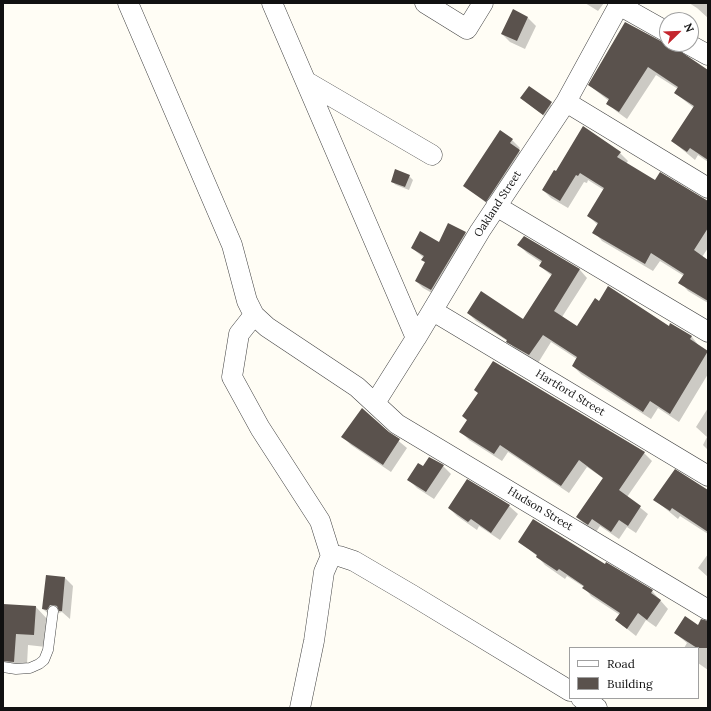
<!DOCTYPE html>
<style>
body{margin:0}
#map{position:relative;width:711px;height:711px;overflow:hidden;background:#fffdf5;font-family:Lora,serif}
canvas{display:block}
.frame{position:absolute;inset:0;border:4px solid #111;pointer-events:none}
.legend{position:absolute;left:569px;top:647px;width:130px;height:52px;box-sizing:border-box;background:#fff;border:1px solid #a0a0a0;margin:0;padding:5px 7px;list-style:none;font-size:12px;color:#111}
.legend li{display:flex;align-items:center;gap:8px;height:20px}
.legend b{width:20px;border:1px solid #a0a0a0}
.north{position:absolute;left:659px;top:12px;width:40px;height:40px;box-sizing:border-box;background:#fff;border:1px solid #a0a0a0;border-radius:50%;rotate:67deg;font-size:11px;font-weight:700;line-height:16px;text-align:center;color:#111}
.north::after{content:'';display:block;margin:auto;width:14px;height:18px;background:#c4262e;clip-path:polygon(50% 0,100% 100%,50% 72%,0 100%)}
</style>
<div id="map">
<canvas width="711" height="711"></canvas>
<div class="frame"></div>
<ul class="legend">
<li><b style="height:5px;background:#fff"></b>Road</li>
<li><b style="height:11px;background:#5a524d"></b>Building</li>
</ul>
<div class="north">N</div>
</div>
<script>
const ctx = document.querySelector('canvas').getContext('2d');
ctx.lineJoin = 'round';
function paint(path, color) {
  ctx.fillStyle = color;
  ctx.fill(path, 'evenodd');
}
function toPath(rows) {
  const path = new Path2D();
  for (const r of rows) {
    path.moveTo(r[0], r[1]);
    for (let i = 2; i < r.length; i += 2) path.lineTo(r[i], r[i + 1]);
  }
  return path;
}
function strokePath(path, color, width, dash) {
  ctx.strokeStyle = color;
  ctx.lineWidth = width;
  ctx.lineCap = dash ? 'butt' : 'round';
  ctx.setLineDash(dash || []);
  ctx.stroke(path);
}
function write(font, color, halo, rows, align = 'center') {
  ctx.font = font + ' Lora,serif';
  ctx.lineWidth = 4;
  ctx.setLineDash([]);
  ctx.textBaseline = 'middle';
  ctx.strokeStyle = halo;
  ctx.fillStyle = color;
  for (const [text, x, y, turn = 0] of rows) {
    ctx.save();
    ctx.translate(x, y);
    ctx.rotate((+turn || 0) * Math.PI / 180);
    ctx.textAlign = isNaN(turn) ? turn : align;
    if (halo) ctx.strokeText(text, 0, 0);
    ctx.fillText(text, 0, 0);
    ctx.restore();
  }
}
paint(toPath([
 [585,3,604,3,598,11],
 [689,3,708,3,708,18,697,8],
 [528,18,536,26,525,49,510,42,502,34],
 [626,23,708,71,708,162,698,155,695,160,672,141,694,108,675,93,678,89,656,75,627,119,616,111,608,103,609,101,589,85],
 [529,87,559,111,552,122,521,98],
 [512,140,520,148,518,150,527,159,494,209,465,186],
 [620,153,628,161,626,164,655,181,708,203,708,248,702,257,708,261,708,303,688,291,680,282,684,276,660,261,653,271,602,241,594,232,598,225,588,216,604,190,588,180,587,183,584,182,568,208,551,198,543,190,556,173],
 [409,176,413,180,409,190,396,185,392,182],
 [465,233,473,240,439,297,423,288,416,281,426,263,422,260,424,258,412,248,439,244],
 [524,237,580,270,587,278,562,317,577,327,669,327,671,324,692,337,699,346,708,352,708,374,679,422,658,408,651,419,581,374,573,366,577,359,551,342,538,363,515,349,509,342,476,321,468,313,524,321,552,276,540,266,542,263,527,253,519,245],
 [708,408,708,450,703,445,707,437,696,427],
 [461,432,644,453,652,461,627,497,648,514,636,533,627,527,619,539,600,526,596,532,585,525,577,517,603,478,587,467,569,493,508,452,502,461,469,440],
 [389,433,407,448,391,472,351,445,343,437],
 [443,466,451,474,434,499,417,488,409,480,423,468],
 [467,481,509,506,518,514,500,540,479,526,477,530,457,516,449,508],
 [708,492,708,534,680,516,678,519,655,500],
 [519,541,605,565,606,564,652,591,668,609,656,627,646,620,636,636,616,620,620,615,591,596,584,587,567,576,565,579,545,565,537,556],
 [708,554,708,577,698,568],
 [47,577,65,578,73,586,70,619,62,612,58,613,55,617,52,617,43,609],
 [3,605,36,607,48,620,46,647,28,645,27,665,3,663],
 [708,624,708,670,698,663,698,648,684,648,687,643,675,633]
]), '#0003');
paint(toPath([
 [513,9,528,17,517,41,501,34],
 [625,22,670,46,671,45,708,70,708,160,690,148,687,152,671,141,694,106,674,93,678,87,648,67,619,112,606,104,609,99,588,85],
 [529,86,552,102,543,115,520,98],
 [583,126,621,152,617,157,655,180,660,172,708,201,708,228,694,250,708,260,708,301,678,283,684,274,651,253,645,264,592,233,598,223,587,216,604,188,580,173,578,176,576,175,560,201,542,190,554,170,556,171],
 [500,130,513,139,510,143,520,150,486,202,463,186],
 [395,169,410,175,405,187,391,182],
 [448,223,466,232,431,290,415,281,425,262,421,260,424,256,411,248,420,231,439,242],
 [524,236,580,269,554,311,577,326,595,298,599,301,608,286,669,326,670,323,687,333,692,336,690,339,708,351,670,414,650,401,643,412,572,366,577,357,543,335,529,355,506,342,507,340,467,313,481,291,523,319,552,274,539,266,542,261,517,245],
 [493,361,645,452,619,490,641,506,628,526,619,520,611,532,592,519,588,525,576,517,603,478,579,460,561,486,500,445,494,454,459,432,467,420,462,416,478,393,474,390],
 [362,408,389,432,400,439,383,465,341,437],
 [429,457,444,465,426,492,407,480,418,463,423,466],
 [675,469,708,490,708,532,672,508,670,511,653,500],
 [467,479,510,505,491,533,471,519,468,522,448,508],
 [533,519,605,564,606,562,653,590,651,593,661,600,647,620,638,613,627,629,615,620,620,613,582,588,584,586,559,569,557,571,536,557,537,555,518,542],
 [46,575,65,577,62,611,59,611,57,606,53,605,50,605,47,610,42,609],
 [3,604,36,606,34,635,16,634,14,662,3,661],
 [685,616,698,625,701,619,708,621,708,648,697,648,674,633]
]), '#5a524d');
const lane = toPath([
 [3,667,16,669,30,668,39,664,44,660,48,650,53,611]
]);
const street = toPath([
 [128,3,232,245,247,301,254,315,267,327,357,387,397,424,708,610],
 [272,3,416,338],
 [425,3,467,29,483,3],
 [688,44,708,55],
 [307,82,432,155],
 [566,102,708,188],
 [496,206,708,332],
 [433,311,708,476],
 [254,315,239,334,232,377,260,428,320,521,331,556],
 [375,403,416,338,480,231,566,102,619,5,667,32],
 [581,698,597,708],
 [300,708,314,641,324,572,331,556,339,556,354,561,412,595,570,691]
]);
strokePath(lane, '#444', 11);
strokePath(street, '#444', 21);
strokePath(lane, '#fff', 10);
strokePath(street, '#fff', 20);
write('11px', '#111', '#fff', [
 ["Oakland Street",498,204,-57],
 ["Hartford Street",570,393,31],
 ["Hudson Street",540,509,31]
]);
</script>
